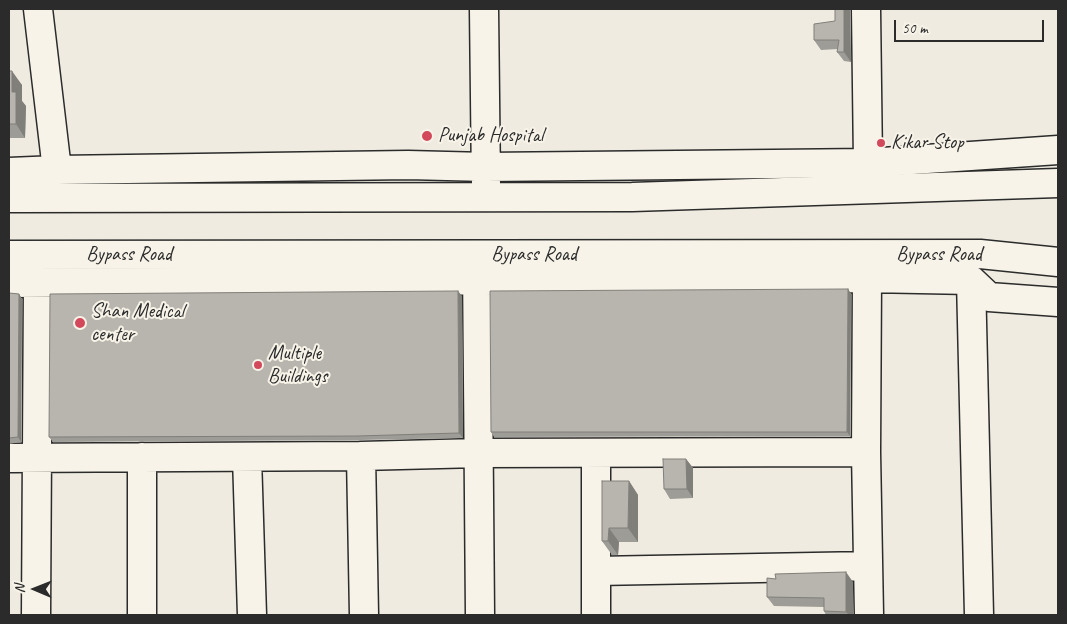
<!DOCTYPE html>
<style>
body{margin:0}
#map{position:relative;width:1067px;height:624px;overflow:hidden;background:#efebe0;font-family:Caveat,sans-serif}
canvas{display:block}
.frame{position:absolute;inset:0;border:10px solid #2b2b2b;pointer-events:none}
.north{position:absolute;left:10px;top:564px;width:50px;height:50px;-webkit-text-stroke:4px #f7f3e8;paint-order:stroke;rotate:271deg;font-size:14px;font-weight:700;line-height:20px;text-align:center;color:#2b2b2b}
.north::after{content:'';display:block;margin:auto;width:18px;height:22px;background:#2b2b2b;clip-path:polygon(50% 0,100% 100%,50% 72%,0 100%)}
.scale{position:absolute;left:894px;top:20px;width:150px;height:22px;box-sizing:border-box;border:2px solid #2b2b2b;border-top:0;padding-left:6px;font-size:15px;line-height:18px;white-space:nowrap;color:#2b2b2b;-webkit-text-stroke:4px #f7f3e8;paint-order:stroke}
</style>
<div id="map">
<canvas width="1067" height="624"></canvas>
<div class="frame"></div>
<div class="north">N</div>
<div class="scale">50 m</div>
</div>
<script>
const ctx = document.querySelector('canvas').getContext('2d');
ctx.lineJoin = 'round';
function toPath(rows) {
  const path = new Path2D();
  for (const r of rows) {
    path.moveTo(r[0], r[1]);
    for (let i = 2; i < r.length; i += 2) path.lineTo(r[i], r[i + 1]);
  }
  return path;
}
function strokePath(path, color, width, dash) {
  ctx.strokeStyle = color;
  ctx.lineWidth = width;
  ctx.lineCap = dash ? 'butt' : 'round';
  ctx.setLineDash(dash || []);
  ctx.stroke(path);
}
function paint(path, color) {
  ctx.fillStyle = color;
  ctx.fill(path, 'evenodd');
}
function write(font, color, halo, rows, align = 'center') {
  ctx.font = font + ' Caveat,sans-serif';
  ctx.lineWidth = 4;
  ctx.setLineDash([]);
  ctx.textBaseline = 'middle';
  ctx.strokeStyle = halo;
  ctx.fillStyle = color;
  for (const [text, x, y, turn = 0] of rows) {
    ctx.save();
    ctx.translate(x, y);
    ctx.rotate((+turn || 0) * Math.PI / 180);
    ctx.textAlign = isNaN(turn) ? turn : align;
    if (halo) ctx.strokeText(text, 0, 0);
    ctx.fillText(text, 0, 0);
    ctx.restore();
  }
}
const minor = toPath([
 [38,9,57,170],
 [484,9,486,185],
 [866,9,868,163],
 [9,172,57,170,408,165,486,167,868,163,1058,150],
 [477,262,480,615],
 [867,278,866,452,869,615],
 [971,280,979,615],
 [9,283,867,278,971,280,989,297,1058,302],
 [596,453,596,615],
 [361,456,364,615],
 [142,457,142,615],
 [247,457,252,615],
 [9,458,361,456,479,453,866,452],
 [596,571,868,566],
 [36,615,38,282]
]);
const major = toPath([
 [9,198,632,197,1058,183],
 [9,255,980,254,1058,262]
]);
strokePath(minor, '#2b2b2b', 31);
strokePath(major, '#2b2b2b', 31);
strokePath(minor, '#f7f3e8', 28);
strokePath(major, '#f7f3e8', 28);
paint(toPath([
 [835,9,850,9,851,62,844,61,837,52,838,49,821,50,814,40,835,21],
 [9,71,22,85,22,101,26,106,25,138,9,138],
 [848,289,851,294,850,436,494,437,491,432],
 [9,293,19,294,22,299,21,442,9,444],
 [462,296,463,438,361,440,53,442,49,437],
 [686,459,693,468,693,498,670,499,664,489],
 [629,481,638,495,638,542,619,542,618,555,612,555,602,541],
 [853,582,853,615,826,615,824,611,824,607,774,606,767,597]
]), '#9e9c96');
paint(toPath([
 [844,9,850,9,851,62,844,52],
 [12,71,22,85,22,101,26,106,25,138,16,124,12,92],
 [848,289,851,294,850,436,847,432],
 [458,291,462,296,463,438,459,433],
 [19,294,22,299,21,442,18,437],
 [686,459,693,468,693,498,687,489],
 [629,481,638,495,638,542,628,528],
 [609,528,619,542,618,555,608,541],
 [846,572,853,582,853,615,849,615,846,612]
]), '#817f7a');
const building = toPath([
 [835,9,844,9,844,52,837,52,839,40,814,40,814,24,835,21,835,9],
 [9,71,12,71,12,92,16,92,16,124,9,124,9,71],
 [848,289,847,432,491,432,490,291,848,289],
 [458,291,459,433,357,436,49,437,50,294,458,291],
 [9,293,19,294,18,437,9,438,9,293],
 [663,459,686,459,687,489,664,489,663,459],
 [602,481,629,481,628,528,609,528,608,541,602,541,602,481],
 [846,572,846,612,824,611,824,598,767,597,767,578,776,579,775,574,846,572]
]);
paint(building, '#b8b5ae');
strokePath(building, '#817f7a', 1);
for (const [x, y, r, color] of [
 [427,136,6,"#d1495b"],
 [881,143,5,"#d1495b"],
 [80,323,6,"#d1495b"],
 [258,365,5,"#d1495b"]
]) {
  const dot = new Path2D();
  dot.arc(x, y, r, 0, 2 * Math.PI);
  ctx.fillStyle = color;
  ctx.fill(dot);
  strokePath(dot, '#f7f3e8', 2);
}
write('20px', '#2b2b2b', '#f7f3e8', [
 ["Punjab Hospital",438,136],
 ["Kikar Stop",891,143],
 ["Shan Medical",91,312],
 ["center",91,335],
 ["Multiple",268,354],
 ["Buildings",268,377]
], 'left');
write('20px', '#2b2b2b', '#f7f3e8', [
 ["Bypass Road",129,255],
 ["Bypass Road",534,255],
 ["Bypass Road",939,255]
]);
</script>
